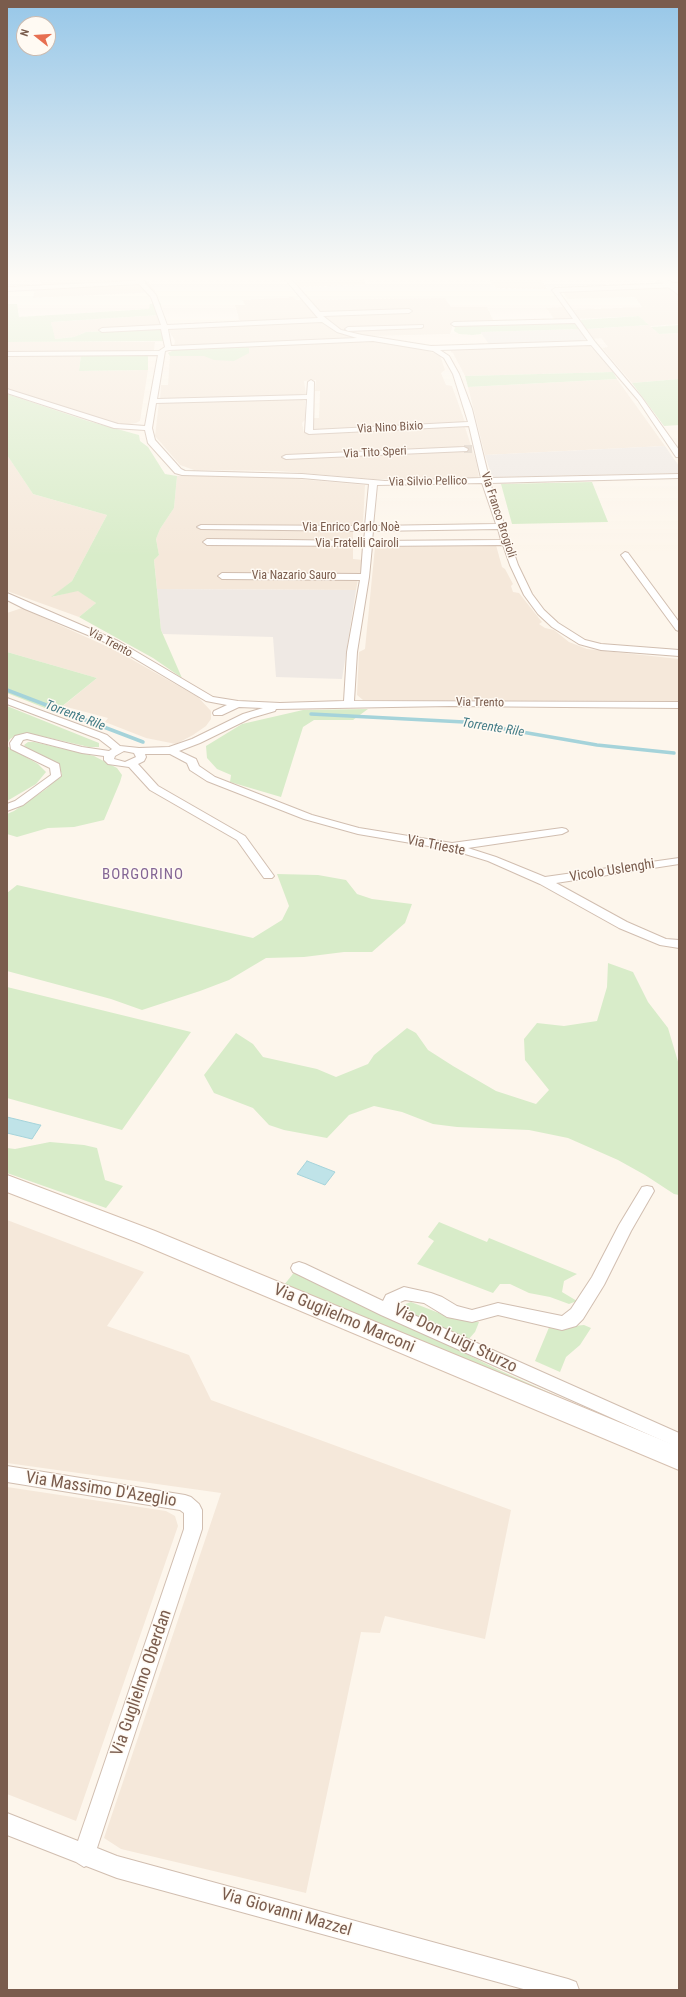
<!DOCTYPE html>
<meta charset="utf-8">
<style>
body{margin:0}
#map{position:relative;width:686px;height:1997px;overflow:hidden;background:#fdf6ec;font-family:"Roboto Condensed",sans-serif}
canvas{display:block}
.frame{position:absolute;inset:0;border:8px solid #7a5c4d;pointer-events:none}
.north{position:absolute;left:16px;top:16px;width:40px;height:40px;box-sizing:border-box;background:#fffaf3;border:1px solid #cabbb1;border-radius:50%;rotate:287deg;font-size:11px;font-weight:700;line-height:16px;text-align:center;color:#7a5c4d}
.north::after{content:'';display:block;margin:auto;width:14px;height:18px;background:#e76f51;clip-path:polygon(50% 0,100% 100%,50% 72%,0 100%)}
</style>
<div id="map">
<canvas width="686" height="1997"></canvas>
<div class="frame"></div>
<div class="north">N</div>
</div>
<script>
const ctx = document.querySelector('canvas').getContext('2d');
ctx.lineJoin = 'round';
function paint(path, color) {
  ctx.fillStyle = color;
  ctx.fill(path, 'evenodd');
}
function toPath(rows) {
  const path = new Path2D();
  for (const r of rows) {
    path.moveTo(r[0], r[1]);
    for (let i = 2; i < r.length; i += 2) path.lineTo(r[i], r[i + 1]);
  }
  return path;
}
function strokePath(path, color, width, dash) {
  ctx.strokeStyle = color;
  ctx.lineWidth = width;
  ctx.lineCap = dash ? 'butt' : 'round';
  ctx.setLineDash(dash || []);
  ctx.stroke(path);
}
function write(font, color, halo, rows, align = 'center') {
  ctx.font = font + ' "Roboto Condensed",sans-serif';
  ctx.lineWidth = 3;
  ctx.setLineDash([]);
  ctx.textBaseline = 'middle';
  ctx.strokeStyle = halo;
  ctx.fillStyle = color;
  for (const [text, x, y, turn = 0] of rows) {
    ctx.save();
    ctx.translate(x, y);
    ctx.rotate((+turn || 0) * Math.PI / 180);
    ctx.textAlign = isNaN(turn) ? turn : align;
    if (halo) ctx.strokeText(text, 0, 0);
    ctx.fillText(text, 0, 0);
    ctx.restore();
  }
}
paint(toPath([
 [40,278,142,278,148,282,156,292,33,298,35,289,43,288],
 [284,278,363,278,366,285,291,287],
 [488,278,540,278,547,289,496,288],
 [668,287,679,295,679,324,650,326,659,334,679,333,679,379,632,383,602,348,608,347,601,338,594,339,586,329,649,325,639,316,555,320,546,308,563,307,566,310,642,307,635,297,567,299,562,291],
 [293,297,296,300,445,298,451,307,487,307,494,322,453,324,450,334,372,336,350,339,174,346,175,341,168,329,241,326,235,305,245,305,242,300],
 [160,315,160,329,86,332,74,337,54,339,51,322],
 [375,341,417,347,440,355,445,370,441,373,446,385,452,386,465,422,314,430,314,418,319,418,320,391,315,391,316,380,304,381,306,394,301,395,160,399,161,385,168,385,170,356,168,353,174,350],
 [7,342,155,342,154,350,150,352,7,353],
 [589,345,613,372,465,376,453,353,451,352,451,349],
 [81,355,79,371,148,370,140,421,136,423,125,425,95,418,7,389,7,362,10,356],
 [617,379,665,446,485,455,468,387],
 [299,399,305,401,305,420,302,423,304,433,465,427,476,461,479,478,477,480,373,479,279,471,194,470,180,465,155,436,159,402],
 [7,455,33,494,107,515,72,581,52,597,78,590,96,603,79,617,7,591],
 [177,476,266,476,365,485,363,524,358,527,201,524,199,528,353,530,353,542,204,540,203,544,353,545,353,559,363,560,361,573,355,575,221,573,221,577,358,579,356,590,157,589,154,560,159,555,156,539,160,529,174,508],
 [496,545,502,567,505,569,513,584,511,586,513,592,519,593,542,622,539,624,545,628,554,630,569,642,587,649,679,659,679,701,363,700,357,695,359,652,365,649,375,547],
 [22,608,117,651,198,697,211,711,211,719,206,726,193,735,176,744,146,738,105,722,108,718,63,706,97,678,7,652,7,613],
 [7,1220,144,1272,107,1326,189,1355,211,1400,511,1510,485,1639,385,1616,380,1633,361,1632,306,1893,121,1849,104,1838,221,1493,7,1463],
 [7,1487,166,1511,175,1516,178,1526,76,1821,7,1794]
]), '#f5e8da');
paint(toPath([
 [581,329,587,339,582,341,489,344,480,332],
 [665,446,679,466,679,473,492,477,485,455],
 [157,589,356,590,342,679,276,677,273,637,163,634,161,630]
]), '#efe9e4');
paint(toPath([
 [161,303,160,315,51,322,55,339,74,337,86,332,160,329,165,341,7,342,7,304,17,304,19,317,149,309,150,304],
 [639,316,649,325,586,329,580,320],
 [569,322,576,323,581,329,481,332,481,334,473,335,459,334,454,331,455,327,466,325],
 [679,325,679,333,659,334,651,327],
 [245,346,249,348,249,353,234,361,214,360,204,356,170,356,168,353,174,350],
 [81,355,148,355,148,370,79,371],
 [613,372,617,379,468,387,465,376],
 [679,379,679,425,664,426,632,383],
 [7,394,88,421,139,435,140,441,148,447,165,474,177,476,174,508,160,529,156,539,159,555,154,560,161,630,182,678,153,658,79,617,96,603,78,591,51,597,72,581,107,515,33,494,7,455],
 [592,482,608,522,512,524,501,484],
 [7,652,97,678,55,712,7,693],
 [7,706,99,743,99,747,89,747,28,733,17,735,10,739,7,744],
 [368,709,353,720,314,720,303,727,281,797,230,782,231,775,217,769,207,758,206,746,242,724,303,710],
 [28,742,34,742,94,756,117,768,122,775,120,782,104,820,74,827,48,828,17,837,7,834,7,814,14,811,46,789,62,774,57,762,29,751,24,745],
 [7,746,38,764,46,772,36,784,7,801],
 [277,874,318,875,346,880,357,894,372,899,412,904,405,923,372,952,344,952,304,957,266,958,229,980,200,991,142,1010,111,999,7,971,7,893,17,885,253,938,282,920,289,906],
 [608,963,633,972,648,1002,668,1028,679,1065,679,1195,674,1194,645,1175,618,1160,568,1138,529,1130,457,1127,433,1124,402,1112,374,1106,349,1115,327,1138,284,1130,269,1125,253,1108,214,1093,204,1075,236,1033,253,1044,263,1057,317,1069,336,1077,368,1064,374,1055,407,1028,416,1033,428,1050,453,1066,496,1091,536,1104,549,1090,525,1060,524,1039,537,1023,564,1026,597,1021,607,987],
 [7,987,191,1032,122,1130,7,1098],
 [50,1142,84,1145,97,1148,105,1180,123,1186,106,1208,7,1173,7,1148,15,1149],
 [439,1222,487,1242,489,1238,577,1274,564,1281,562,1292,577,1301,569,1304,550,1297,529,1293,510,1284,500,1284,493,1293,417,1264,434,1241,428,1237],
 [296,1270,501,1371,557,1396,447,1355,284,1285],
 [411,1302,454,1319,479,1322,475,1332,468,1340,405,1313,403,1305],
 [550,1325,563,1327,584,1325,591,1328,580,1345,566,1357,560,1372,535,1361]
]), '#d8ecc9');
const water = toPath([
 [7,1117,40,1125,41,1125,32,1139,7,1133,7,1117],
 [307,1161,335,1172,325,1185,297,1174,307,1161]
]);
paint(water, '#bfe3e8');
strokePath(water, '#a5d3da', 1);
strokePath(toPath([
 [7,690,143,742],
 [311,714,464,722,597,745,674,753]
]), '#a5d3da', 3.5);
strokePath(toPath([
 [464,449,473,449]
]), '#dcd0c4', 8, [8, 4]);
const street = toPath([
 [134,278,140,278,145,281,145,283,156,295,167,325,318,318,284,278,290,278,320,312,409,309,412,311,409,313,323,316,341,330,362,335,431,346,588,341,575,323,454,326,451,324,454,322,573,319,552,290,555,288,679,283,679,287,559,292,595,342,642,398,679,450,679,457,676,457,638,400,591,345,440,350,449,356,459,374,472,409,489,478,679,474,679,478,490,483,518,565,532,594,544,610,558,623,585,640,601,644,679,650,679,656,601,650,579,644,552,627,538,614,524,595,510,565,503,545,372,546,369,577,357,652,354,701,679,702,679,708,450,706,276,709,275,711,251,718,200,743,179,751,196,759,199,766,215,777,312,815,359,828,452,843,562,828,566,829,568,831,562,834,468,848,496,857,545,877,679,858,679,864,556,883,627,922,666,939,679,940,679,948,660,945,619,928,540,884,488,861,452,850,358,834,304,819,207,781,190,770,187,763,170,754,145,754,146,757,144,761,138,764,158,786,245,836,274,876,272,878,264,878,237,840,150,790,129,767,108,764,104,760,104,756,82,753,27,739,23,740,20,745,59,764,61,776,23,805,7,811,7,804,15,801,51,775,50,768,11,749,10,743,15,736,27,733,82,747,109,751,112,749,99,739,7,704,7,698,107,735,120,746,139,748,169,747,192,739,243,714,263,708,239,707,222,715,214,715,213,713,214,711,227,705,206,701,112,645,25,609,7,600,7,593,118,641,213,697,238,701,280,703,344,701,347,652,360,580,222,579,218,576,222,573,361,574,363,546,207,545,203,542,207,539,364,541,365,531,201,529,197,527,201,525,365,526,369,484,302,478,182,475,175,473,148,443,145,430,114,428,7,393,7,389,118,424,145,426,158,355,7,356,7,352,159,351,165,347,161,329,102,332,99,330,102,328,161,325,151,297,139,284,7,291,7,287,136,281,134,278],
 [322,322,337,332,357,338,171,346,168,329,322,322],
 [373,341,433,351,444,358,453,374,468,422,313,430,314,382,311,380,308,382,307,395,157,399,165,351,169,350,373,341],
 [307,399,305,432,309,434,469,426,481,478,385,481,302,474,185,471,181,469,155,440,152,428,156,403,307,399],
 [482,483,496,524,373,526,377,485,482,483],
 [498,529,501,540,372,541,373,531,498,529],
 [124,751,134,753,136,757,125,762,114,759,115,756,124,751],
 [423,325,423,327,421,328,348,331,345,329,348,327,423,325],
 [464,447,468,449,467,451,286,459,282,457,286,455,464,447],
 [625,552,628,553,679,622,679,631,676,630,621,555,625,552],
 [647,1186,652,1187,654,1191,631,1231,604,1285,583,1319,576,1326,562,1330,498,1315,472,1322,447,1317,424,1303,405,1300,398,1303,396,1307,679,1433,679,1448,381,1315,293,1272,291,1268,293,1264,299,1262,305,1264,383,1301,386,1295,404,1287,431,1293,442,1297,457,1306,472,1310,498,1303,562,1316,571,1309,592,1277,619,1225,642,1187,647,1186],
 [7,1466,185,1495,191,1497,199,1504,202,1510,202,1529,97,1848,117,1856,568,1979,576,1982,579,1990,527,1990,117,1878,86,1866,84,1867,76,1862,7,1835,7,1813,78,1841,184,1529,184,1513,180,1510,7,1482,7,1466]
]);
const secondary = toPath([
 [656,278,665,278,679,288,679,295,656,278],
 [7,1175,155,1231,679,1447,679,1470,139,1243,7,1192,7,1175]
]);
strokePath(street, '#d1beb0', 2);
strokePath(secondary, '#d6c0b0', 2);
paint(street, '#fff');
paint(secondary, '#fff');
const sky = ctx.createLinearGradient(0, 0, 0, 557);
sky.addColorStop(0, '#97c7e8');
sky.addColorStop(0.5, '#fefbf6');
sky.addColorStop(1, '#fefbf600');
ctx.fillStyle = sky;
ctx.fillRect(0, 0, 686, 557);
write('12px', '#7a5c4d', '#fffaf3', [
 ["Via Nino Bixio",390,428,-3],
 ["Via Tito Speri",375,453,-3],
 ["Via Silvio Pellico",428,482,-1],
 ["Via Franco Brogioli",498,515,72],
 ["Via Enrico Carlo Noè",351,528],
 ["Via Fratelli Cairoli",357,544],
 ["Via Nazario Sauro",294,576],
 ["Via Trento",110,643,28],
 ["Via Trento",480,703,1]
]);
write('italic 13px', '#437c86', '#fffaf3', [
 ["Torrente Rile",75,716,21],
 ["Torrente Rile",493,728,9]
]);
write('14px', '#7a5c4d', '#fffaf3', [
 ["Via Trieste",436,846,11],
 ["Vicolo Uslenghi",612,871,-9]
]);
ctx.letterSpacing = '1px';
write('15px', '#846695', '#fffaf3', [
 ["BORGORINO",143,875]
]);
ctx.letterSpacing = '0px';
write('17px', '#7a5c4d', '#fffaf3', [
 ["Via Guglielmo Marconi",344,1319,23],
 ["Via Don Luigi Sturzo",455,1339,26],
 ["Via Massimo D'Azeglio",101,1490,9],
 ["Via Guglielmo Oberdan",142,1683,-71],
 ["Via Giovanni Mazzel",286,1913,16]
]);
</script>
